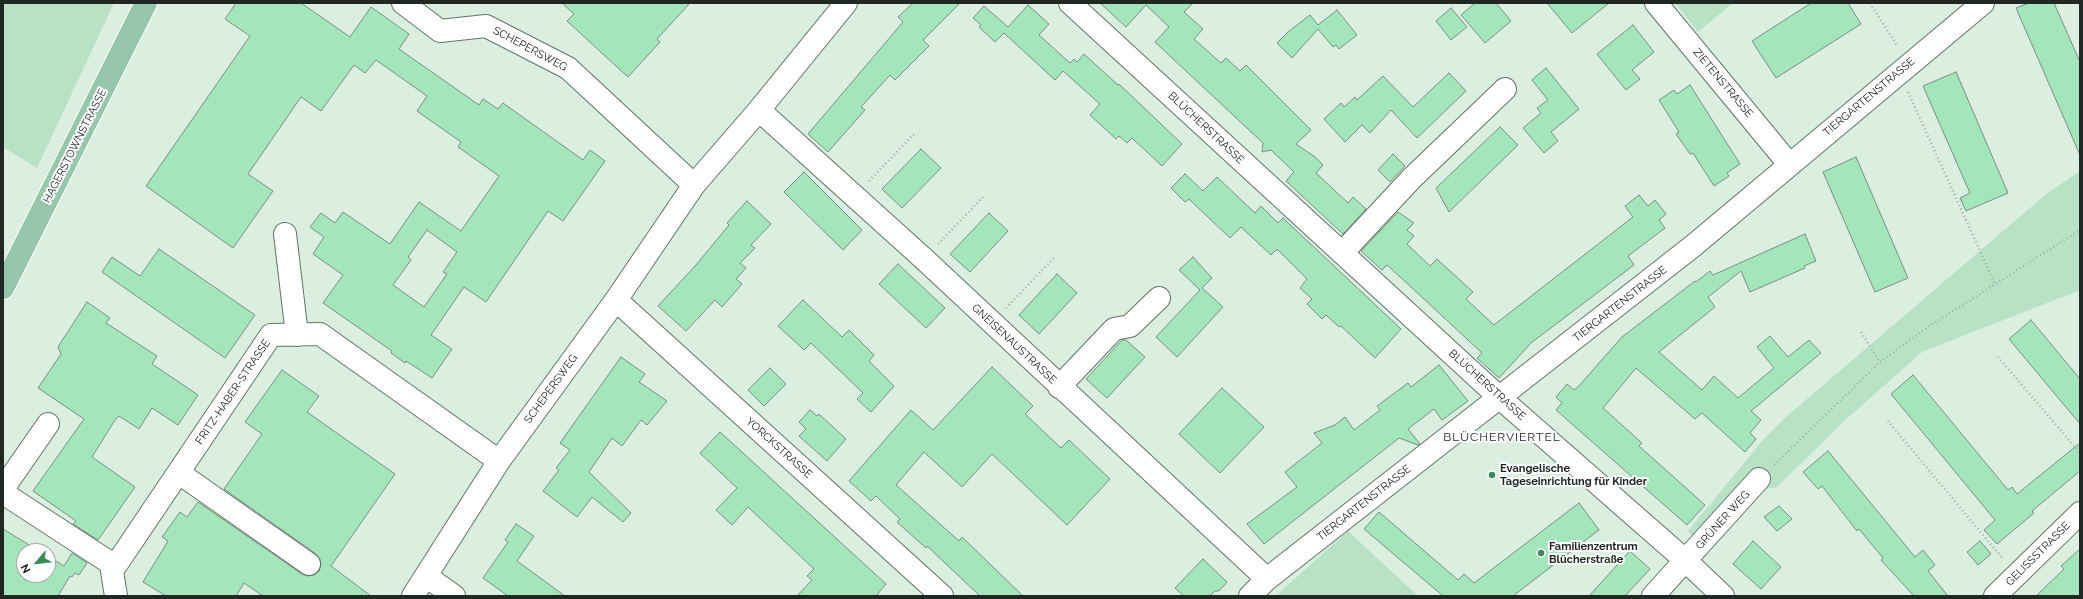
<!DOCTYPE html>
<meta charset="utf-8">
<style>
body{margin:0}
#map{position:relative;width:2083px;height:599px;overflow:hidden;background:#daefe0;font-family:Raleway,sans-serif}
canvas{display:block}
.frame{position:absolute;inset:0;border:4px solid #212823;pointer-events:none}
.north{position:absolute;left:16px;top:543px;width:40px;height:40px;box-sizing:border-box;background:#fff;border:1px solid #a6a9a7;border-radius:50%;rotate:242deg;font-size:11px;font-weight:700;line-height:16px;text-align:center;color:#212823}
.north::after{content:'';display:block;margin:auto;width:14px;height:18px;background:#3a8a5b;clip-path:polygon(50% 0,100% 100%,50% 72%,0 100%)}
</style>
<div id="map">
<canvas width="2083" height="599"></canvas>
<div class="frame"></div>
<div class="north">N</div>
</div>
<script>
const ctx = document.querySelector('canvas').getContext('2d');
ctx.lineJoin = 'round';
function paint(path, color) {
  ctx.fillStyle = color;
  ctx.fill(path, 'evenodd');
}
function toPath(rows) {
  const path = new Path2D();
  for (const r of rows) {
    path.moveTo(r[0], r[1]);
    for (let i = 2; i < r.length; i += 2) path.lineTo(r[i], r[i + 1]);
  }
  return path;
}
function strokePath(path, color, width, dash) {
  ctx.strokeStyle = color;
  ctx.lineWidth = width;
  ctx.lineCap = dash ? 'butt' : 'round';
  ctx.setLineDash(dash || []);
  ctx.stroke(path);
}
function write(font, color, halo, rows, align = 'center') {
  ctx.font = font + ' Raleway,sans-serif';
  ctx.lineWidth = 4;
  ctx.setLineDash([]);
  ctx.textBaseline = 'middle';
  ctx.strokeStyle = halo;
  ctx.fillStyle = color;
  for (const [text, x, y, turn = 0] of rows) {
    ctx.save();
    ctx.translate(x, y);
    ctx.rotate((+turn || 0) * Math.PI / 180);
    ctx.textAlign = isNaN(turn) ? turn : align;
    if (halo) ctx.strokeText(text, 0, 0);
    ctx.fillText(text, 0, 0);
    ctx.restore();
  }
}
paint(toPath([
 [3,3,114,3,37,168,3,147],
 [1675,3,1733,3,1698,32],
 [2080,171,2080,290,1922,352,1842,423,1777,487,1737,495,1697,540,1688,531,1763,440,1787,416,2045,195],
 [1348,531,1418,596,1276,596,1279,593]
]), '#b8e2c5');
const building = toPath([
 [236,3,301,3,350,37,371,7,409,34,399,49,479,105,483,99,498,109,503,103,583,160,590,150,605,161,563,221,548,211,486,302,464,287,431,335,452,349,432,378,406,361,405,363,391,353,392,351,323,303,343,275,313,254,324,237,310,227,321,213,335,223,343,212,390,244,419,202,461,231,499,176,458,147,461,142,417,111,427,96,376,60,365,73,354,65,321,111,301,97,248,174,273,191,233,248,146,186,250,36,225,19,236,3],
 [427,230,457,252,443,272,447,274,424,307,393,285,411,260,408,257,427,230],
 [562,3,690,3,657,39,660,42,628,77,567,21,574,14,562,3],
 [913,3,960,3,923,40,929,46,895,80,890,75,861,107,865,110,828,152,808,134,903,22,898,17,913,3],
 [1100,3,1193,3,1184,12,1203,29,1194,39,1221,63,1226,58,1240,71,1246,65,1311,130,1296,144,1315,157,1323,165,1316,173,1348,203,1353,197,1366,209,1343,234,1286,181,1294,172,1271,150,1262,152,1263,143,1155,42,1169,27,1146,5,1126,27,1100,3],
 [1475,3,1496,3,1511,21,1485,43,1461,15,1475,3],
 [1547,3,1609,3,1572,33,1547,3],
 [1811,3,1848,3,1861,24,1776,78,1752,41,1811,3],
 [2029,3,2054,3,2080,62,2080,155,2016,8,2029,3],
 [1028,5,1049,24,1039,35,1070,63,1074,59,1077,62,1084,54,1118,85,1119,84,1182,144,1162,166,1132,138,1127,143,1119,136,1116,139,1090,115,1100,104,1063,71,1055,80,1004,33,995,42,979,27,981,25,973,18,984,6,1008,27,1028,5],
 [1451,8,1467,27,1451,40,1436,21,1451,8],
 [1337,10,1357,35,1339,49,1336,45,1333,47,1318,29,1292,58,1277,43,1288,32,1310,15,1318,25,1337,10],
 [1633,25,1654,52,1632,70,1640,79,1626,90,1597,54,1633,25],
 [1546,68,1579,109,1551,132,1558,141,1544,153,1523,128,1541,113,1537,108,1548,100,1532,80,1546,68],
 [1956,72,2008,193,1966,211,1960,198,1970,193,1923,86,1956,72],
 [1449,73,1466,91,1417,138,1391,110,1370,133,1362,125,1345,142,1324,119,1341,103,1344,107,1355,97,1357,100,1383,76,1413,107,1449,73],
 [1690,85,1740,164,1727,173,1729,176,1714,186,1693,153,1690,154,1676,134,1679,132,1659,100,1674,90,1677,94,1690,85],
 [1500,127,1518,145,1449,212,1436,188,1500,127],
 [921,149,941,168,902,208,882,189,921,149],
 [1393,154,1405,166,1390,182,1378,170,1393,154],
 [1856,157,1908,278,1875,292,1823,172,1856,157],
 [804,172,862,230,843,250,784,192,804,172],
 [1185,174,1203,191,1217,177,1255,213,1261,206,1278,223,1283,218,1401,329,1375,358,1341,326,1339,327,1326,315,1322,319,1307,304,1312,299,1300,288,1307,279,1277,249,1271,255,1241,227,1230,238,1189,199,1185,202,1171,188,1185,174],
 [1639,195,1648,206,1655,200,1666,214,1659,220,1665,228,1628,256,1634,265,1531,343,1499,378,1477,358,1482,353,1411,287,1387,265,1382,270,1361,251,1398,212,1414,223,1407,230,1414,236,1407,244,1430,266,1437,259,1473,292,1466,299,1494,325,1633,217,1625,206,1639,195],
 [747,201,771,224,751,245,755,248,740,263,746,268,736,279,742,284,722,307,715,300,686,331,658,306,696,265,729,225,727,223,747,201],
 [989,213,1008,231,970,272,950,254,989,213],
 [1805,234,1816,261,1804,266,1805,268,1750,292,1741,271,1708,297,1715,307,1659,352,1702,390,1714,376,1738,398,1774,368,1757,347,1770,336,1788,357,1809,340,1821,353,1751,411,1761,420,1750,433,1756,439,1745,452,1702,413,1695,419,1636,368,1603,408,1642,443,1639,446,1705,505,1687,525,1556,410,1562,403,1556,397,1567,384,1574,390,1578,387,1622,337,1695,281,1696,282,1710,271,1713,275,1805,234],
 [159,249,255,315,225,358,102,272,112,257,140,276,159,249],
 [1193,257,1212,278,1202,288,1223,307,1177,357,1156,337,1200,290,1179,270,1193,257],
 [898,264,945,308,926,328,879,284,898,264],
 [1057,274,1077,293,1039,334,1019,315,1057,274],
 [803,300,842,337,849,330,874,355,869,361,894,386,871,412,857,399,863,393,811,343,804,350,778,326,803,300],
 [87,302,110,318,106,323,157,356,152,364,198,395,178,425,152,408,139,429,119,416,115,420,92,457,135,487,98,540,73,524,76,521,33,491,84,419,38,388,61,354,58,347,87,302],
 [2031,320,2080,379,2080,424,2009,339,2031,320],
 [1122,340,1126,340,1145,357,1107,398,1086,379,1122,340],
 [621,357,645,374,639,382,667,401,647,425,641,420,622,446,612,438,589,472,631,513,623,522,592,497,577,517,543,491,559,470,556,468,570,450,560,443,621,357],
 [1439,365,1468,401,1442,420,1434,409,1408,429,1420,444,1418,445,1399,438,1264,544,1247,524,1297,487,1285,472,1322,443,1314,433,1335,425,1345,417,1354,430,1380,410,1377,406,1408,383,1411,387,1439,365],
 [992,367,1033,406,1025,414,1061,448,1069,440,1110,479,1067,525,992,454,962,487,924,452,896,485,959,541,962,537,1023,596,980,596,927,546,926,548,897,522,900,519,876,496,871,501,849,481,911,410,933,430,992,367],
 [770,368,786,384,764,406,748,390,770,368],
 [282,370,319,396,307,412,395,474,331,566,371,596,263,596,244,583,236,596,166,596,143,582,168,541,162,537,180,512,187,517,198,502,302,574,308,576,314,575,319,571,321,565,320,559,316,554,224,489,262,434,245,422,282,370],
 [1913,375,2008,490,2012,487,2017,494,2080,443,2080,471,2032,511,2034,513,1997,544,1984,530,1995,520,1891,394,1913,375],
 [1222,388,1264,427,1220,473,1179,434,1222,388],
 [810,410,817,416,819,414,846,439,827,461,799,436,806,429,799,422,810,410],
 [720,432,886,584,876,596,797,596,812,580,807,576,814,569,748,507,732,525,716,510,737,488,700,453,720,432],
 [1828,451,1915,557,1923,550,1935,565,1928,571,1948,596,1914,596,1881,560,1883,558,1859,529,1857,531,1822,486,1818,489,1803,472,1828,451],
 [1579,503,1599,530,1513,596,1441,596,1442,595,1364,529,1379,512,1458,580,1464,574,1474,583,1579,503],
 [1779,506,1792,519,1777,531,1764,517,1779,506],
 [516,524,534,536,517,561,565,596,508,596,483,578,508,542,505,540,516,524],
 [3,529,39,551,24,551,24,575,48,575,48,556,64,566,72,553,87,563,79,575,75,573,72,577,70,576,58,596,3,596,3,529],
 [1753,541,1781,567,1761,589,1733,564,1753,541],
 [1980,541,1991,554,1978,565,1967,552,1980,541],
 [2080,549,2080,596,2036,596,2064,569,2061,566,2080,549],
 [1630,551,1650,569,1625,596,1589,596,1630,551],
 [1203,559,1227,582,1219,591,1215,591,1210,596,1184,596,1175,588,1203,559]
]);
paint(building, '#a4e6bb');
strokePath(building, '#7c8e81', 1);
const minor = toPath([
 [403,3,440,31,486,26,568,68,694,185],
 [1070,3,1500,398,1686,561,1723,596],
 [1656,3,1789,164],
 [759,110,924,259,1267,579],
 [285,234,297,335],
 [1342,253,1412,178,1505,89],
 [616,300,942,596],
 [1059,387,1114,329,1130,326,1159,298],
 [179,473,309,564],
 [3,489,48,424],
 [3,493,115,566],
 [426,576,454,596],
 [116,596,112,571,271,335,320,334,499,461],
 [413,596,499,461,616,300,694,185,759,110,846,3],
 [1250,596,1267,579,1693,246,1983,3],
 [1653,596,1759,479],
 [1995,596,2080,513]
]);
const major = toPath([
 [3,288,146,3]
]);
strokePath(minor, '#627467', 24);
strokePath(major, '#fff', 24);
strokePath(toPath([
 [1870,3,1898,47],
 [1908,92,1995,284],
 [869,181,916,132],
 [938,244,985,195],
 [1006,308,1054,258],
 [1861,332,1880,362],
 [1998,357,2080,453],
 [1888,421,2003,559],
 [1774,465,1880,362,1928,327,2080,230]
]), '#9eafa3', 2.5, [1, 3]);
strokePath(minor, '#fff', 22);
strokePath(major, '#96c7aa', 22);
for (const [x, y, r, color] of [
 [1492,475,4,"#3a8a5b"],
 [1541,553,4,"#3a8a5b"]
]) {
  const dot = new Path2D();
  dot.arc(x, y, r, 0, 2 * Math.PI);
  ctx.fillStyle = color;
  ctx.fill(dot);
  strokePath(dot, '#fff', 1.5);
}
write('11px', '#212823', '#fff', [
 ["SCHEPERSWEG",530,49,28],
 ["ZIETENSTRASSE",1723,83,50],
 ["TIERGARTENSTRASSE",1869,97,-40],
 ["BLÜCHERSTRASSE",1206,128,43],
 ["HAGERSTOWNSTRASSE",75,146,-63],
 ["TIERGARTENSTRASSE",1620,304,-38],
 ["GNEISENAUSTRASSE",1014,344,43],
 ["BLÜCHERSTRASSE",1487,385,42],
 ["SCHEPERSWEG",551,389,-54],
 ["FRITZ-HABER-STRASSE",233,392,-56],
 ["YORCKSTRASSE",779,448,42],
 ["TIERGARTENSTRASSE",1364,503,-38],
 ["GRÜNER WEG",1723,520,-48],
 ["GELISSSTRASSE",2038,554,-45]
]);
write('bold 11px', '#212823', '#fff', [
 ["Evangelische",1500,469],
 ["Tageseinrichtung für Kinder",1500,482],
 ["Familienzentrum",1549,547],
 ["Blücherstraße",1549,560]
], 'left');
ctx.letterSpacing = '1px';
write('12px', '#212823', '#fff', [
 ["BLÜCHERVIERTEL",1502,437]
]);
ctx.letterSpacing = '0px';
</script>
